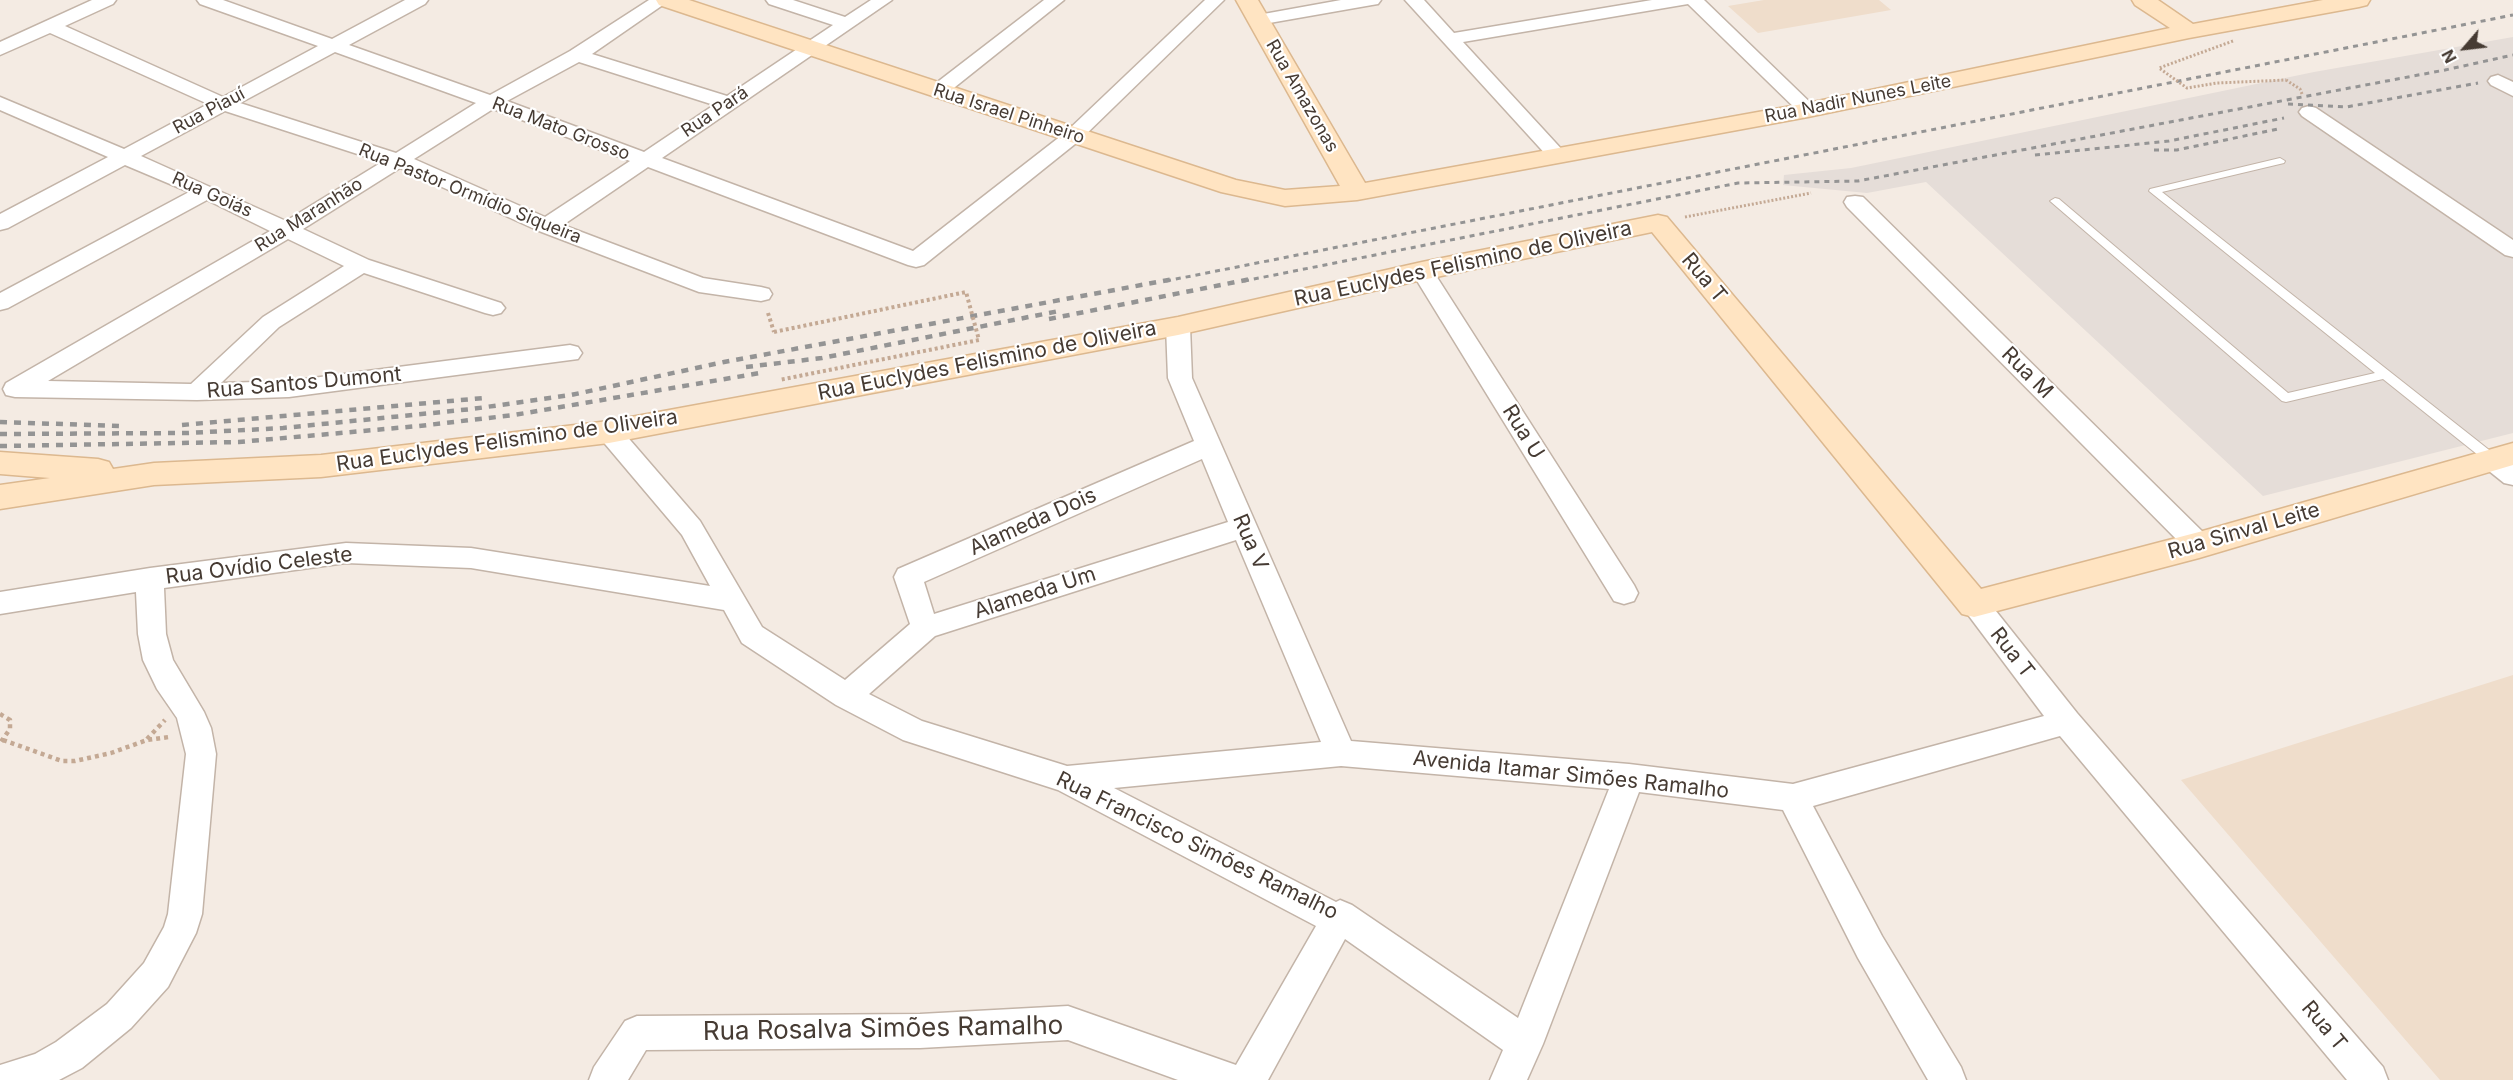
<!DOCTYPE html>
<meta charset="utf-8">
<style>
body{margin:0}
#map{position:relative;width:2513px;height:1080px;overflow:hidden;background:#f4ebe3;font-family:Inter,sans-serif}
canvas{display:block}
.north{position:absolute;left:2435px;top:18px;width:60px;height:60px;-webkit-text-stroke:4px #fff;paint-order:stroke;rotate:242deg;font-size:16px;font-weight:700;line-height:24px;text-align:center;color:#463b33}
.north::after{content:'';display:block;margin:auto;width:21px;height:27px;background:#463b33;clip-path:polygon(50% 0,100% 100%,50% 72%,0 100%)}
</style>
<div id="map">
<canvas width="2513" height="1080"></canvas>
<div class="north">N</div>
</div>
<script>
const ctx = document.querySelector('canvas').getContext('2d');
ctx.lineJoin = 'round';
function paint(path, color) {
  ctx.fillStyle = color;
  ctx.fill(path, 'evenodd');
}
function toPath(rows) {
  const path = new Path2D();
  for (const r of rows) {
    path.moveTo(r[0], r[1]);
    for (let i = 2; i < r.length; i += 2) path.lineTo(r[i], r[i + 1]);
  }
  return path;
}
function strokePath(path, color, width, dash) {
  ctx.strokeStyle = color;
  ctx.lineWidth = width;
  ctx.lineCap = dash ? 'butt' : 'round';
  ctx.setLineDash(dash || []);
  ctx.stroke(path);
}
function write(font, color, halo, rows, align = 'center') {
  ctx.font = font + ' Inter,sans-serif';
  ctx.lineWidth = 4.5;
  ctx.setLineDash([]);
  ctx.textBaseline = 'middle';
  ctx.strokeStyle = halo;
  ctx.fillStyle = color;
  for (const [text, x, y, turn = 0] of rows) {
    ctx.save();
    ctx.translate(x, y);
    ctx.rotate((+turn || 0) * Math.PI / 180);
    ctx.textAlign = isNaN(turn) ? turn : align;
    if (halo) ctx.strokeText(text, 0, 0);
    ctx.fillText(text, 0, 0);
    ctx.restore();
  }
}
paint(toPath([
 [2513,37,2513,433,2263,496,1926,182,1867,193,1783,185,1784,175,1851,168,1890,160,2314,72]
]), '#e5ddd8');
paint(toPath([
 [1764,0,1879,0,1891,10,1758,33,1728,6],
 [2513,675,2513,1080,2440,1080,2181,780]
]), '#efddcb');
const lane = toPath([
 [2280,158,2285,161,2284,163,2162,192,2498,457,2499,460,2498,463,2488,463,2383,379,2286,402,2282,401,2050,201,2055,198,2059,199,2288,393,2375,373,2149,191,2150,189,2280,158]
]);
const street = toPath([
 [92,0,116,0,113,4,65,26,223,97,318,46,200,4,197,0,223,0,332,39,405,0,428,0,425,4,349,45,490,95,570,51,649,0,670,0,592,54,727,96,833,25,769,4,766,0,793,0,845,17,871,0,892,0,662,158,913,251,1066,132,1205,0,1224,0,1080,140,924,265,916,267,908,265,648,167,563,225,703,278,761,287,769,289,772,294,769,299,761,301,699,292,539,231,400,168,303,229,369,260,501,303,505,308,501,313,493,315,485,313,364,273,279,327,221,383,289,381,570,345,578,347,582,353,578,359,289,397,197,400,15,397,6,395,3,389,6,383,270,231,207,200,8,308,0,310,0,293,189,192,125,165,8,228,0,230,0,214,108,157,0,110,0,97,124,149,208,104,50,33,0,55,0,42,92,0],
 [335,52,476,103,396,153,240,103,335,52],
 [579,62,714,105,644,152,507,101,579,62],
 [493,109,630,161,545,217,414,159,493,109],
 [225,111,382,162,286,221,141,156,225,111],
 [288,239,344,266,263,317,191,384,48,381,288,239],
 [1044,0,1064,0,945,95,931,95,928,91,931,87,1044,0],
 [1341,0,1381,0,1378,4,1372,5,1258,25,1252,24,1249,20,1252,16,1258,15,1341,0],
 [1405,0,1424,0,1454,33,1652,0,1704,0,1818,110,1815,114,1801,114,1688,4,1463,42,1566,154,1563,158,1556,160,1549,158,1405,0],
 [2498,75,2513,82,2513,96,2491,85,2488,81,2491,77,2498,75],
 [2309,106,2316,108,2513,240,2513,257,2505,255,2302,116,2299,112,2302,108,2309,106],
 [1855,196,1863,197,2209,538,2213,545,2209,552,2199,555,2189,552,1847,207,1844,202,1847,197,1855,196],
 [1422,264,1430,266,1433,271,1634,585,1638,593,1634,601,1624,604,1614,601,1411,271,1414,266,1422,264],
 [1178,318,1186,321,1190,326,1192,378,1351,741,1629,764,1793,784,2044,716,1960,604,1964,596,1974,593,1984,596,2077,713,2383,1067,2388,1080,2347,1080,2060,736,1813,806,1882,936,1961,1067,1966,1080,1928,1080,1858,958,1783,810,1639,792,1543,1044,1527,1080,1490,1080,1503,1050,1345,939,1268,1080,1178,1080,1068,1040,920,1048,646,1050,628,1080,589,1080,594,1067,625,1021,637,1016,920,1014,1068,1006,1236,1065,1316,926,1058,790,903,740,836,705,742,643,724,610,471,568,346,563,164,588,166,634,173,660,204,712,211,728,216,754,202,914,196,933,168,987,131,1028,82,1068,59,1080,0,1080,0,1065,35,1054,56,1042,107,1004,144,963,164,927,168,914,186,754,177,718,157,689,143,660,138,634,136,592,0,614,0,592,150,568,346,543,471,548,710,586,682,535,600,438,596,432,600,426,609,423,618,426,700,521,762,627,845,680,910,624,894,577,898,569,1194,441,1168,378,1166,326,1170,321,1178,318],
 [1202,459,1228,522,934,614,924,582,1202,459],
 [1236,540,1321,742,1067,766,922,721,869,694,935,636,1236,540],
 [1341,766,1609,789,1518,1018,1352,905,1340,900,1336,902,1114,788,1341,766],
 [2493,451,2502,453,2513,462,2513,485,2504,483,2484,467,2480,460,2484,453,2493,451]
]);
const secondary = toPath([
 [656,0,689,0,1236,180,1285,190,1340,186,1236,0,1258,0,1365,183,1808,103,2170,28,2135,5,2132,0,2158,0,2193,24,2323,0,2370,0,2367,5,2359,7,2189,38,1808,117,1357,200,1285,206,1221,192,659,5,656,0],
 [1658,215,1667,217,1981,589,2199,532,2513,443,2513,465,2199,558,1974,617,1962,614,1652,232,1422,280,1178,335,609,443,321,477,154,485,0,509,0,485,50,478,0,474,0,452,98,459,109,462,113,469,154,463,321,455,609,421,1178,317,1422,262,1658,215]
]);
strokePath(lane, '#c3b4a8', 2);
strokePath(street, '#c3b4a8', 3);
strokePath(secondary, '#dcb88f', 3);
strokePath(toPath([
 [2286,80,2300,89,2302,94],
 [1685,217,1811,193]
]), '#c4a994', 3, [2, 2]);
strokePath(toPath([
 [768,313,774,332]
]), '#c4a994', 4, [3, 3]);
strokePath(toPath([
 [0,714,10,720,10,729,0,743],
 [147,739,165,720],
 [3,740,62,761,75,761,111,753,147,740,169,737]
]), '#c4a994', 4.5, [4, 4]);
paint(lane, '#fff');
paint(street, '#fff');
paint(secondary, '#ffe4c2');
strokePath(toPath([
 [2288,104,2346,107,2478,83],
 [2154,150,2177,150,2278,129],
 [2035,155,2169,141,2284,118],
 [1166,281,2513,15],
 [1244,281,1738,183,1858,181,2445,70,2513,55]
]), '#949494', 3, [5, 5]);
strokePath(toPath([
 [1049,319,1251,279],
 [746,367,822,358,1059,311],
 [0,422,120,426],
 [182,425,484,398],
 [0,434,188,433,283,428,472,409,571,395,724,362,1174,279],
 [0,446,239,442,419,426,514,415,760,373]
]), '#949494', 4.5, [7, 7]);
strokePath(toPath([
 [2233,41,2159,68,2187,88,2217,83,2286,80]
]), '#c4a994', 3, [2, 2]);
strokePath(toPath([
 [774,332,966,292,979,340,779,380]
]), '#c4a994', 4, [3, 3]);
write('18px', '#463b33', '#fff', [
 ["Rua Amazonas",1302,96,60],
 ["Rua Nadir Nunes Leite",1858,99,-11],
 ["Rua Piauí",209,111,-28],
 ["Rua Pará",715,112,-34],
 ["Rua Israel Pinheiro",1009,114,18],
 ["Rua Mato Grosso",561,129,21],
 ["Rua Pastor Ormídio Siqueira",470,194,22],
 ["Rua Goiás",212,195,24],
 ["Rua Maranhão",309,215,-32]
]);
write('21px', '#463b33', '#fff', [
 ["Rua Euclydes Felismino de Oliveira",1463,264,-12],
 ["Rua T",1704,278,50],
 ["Rua Euclydes Felismino de Oliveira",987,361,-11],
 ["Rua M",2027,373,45],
 ["Rua Santos Dumont",304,383,-5],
 ["Rua U",1523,432,58],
 ["Rua Euclydes Felismino de Oliveira",507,441,-8],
 ["Alameda Dois",1033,522,-24],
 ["Rua Sinval Leite",2244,531,-16],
 ["Rua V",1250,542,67],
 ["Rua Ovídio Celeste",259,566,-7],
 ["Alameda Um",1035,593,-18],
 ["Rua T",2012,653,52],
 ["Avenida Itamar Simões Ramalho",1571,775,6],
 ["Rua Francisco Simões Ramalho",1197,846,26],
 ["Rua T",2324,1026,50]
]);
write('26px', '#463b33', '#fff', [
 ["Rua Rosalva Simões Ramalho",883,1029,-1]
]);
</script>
